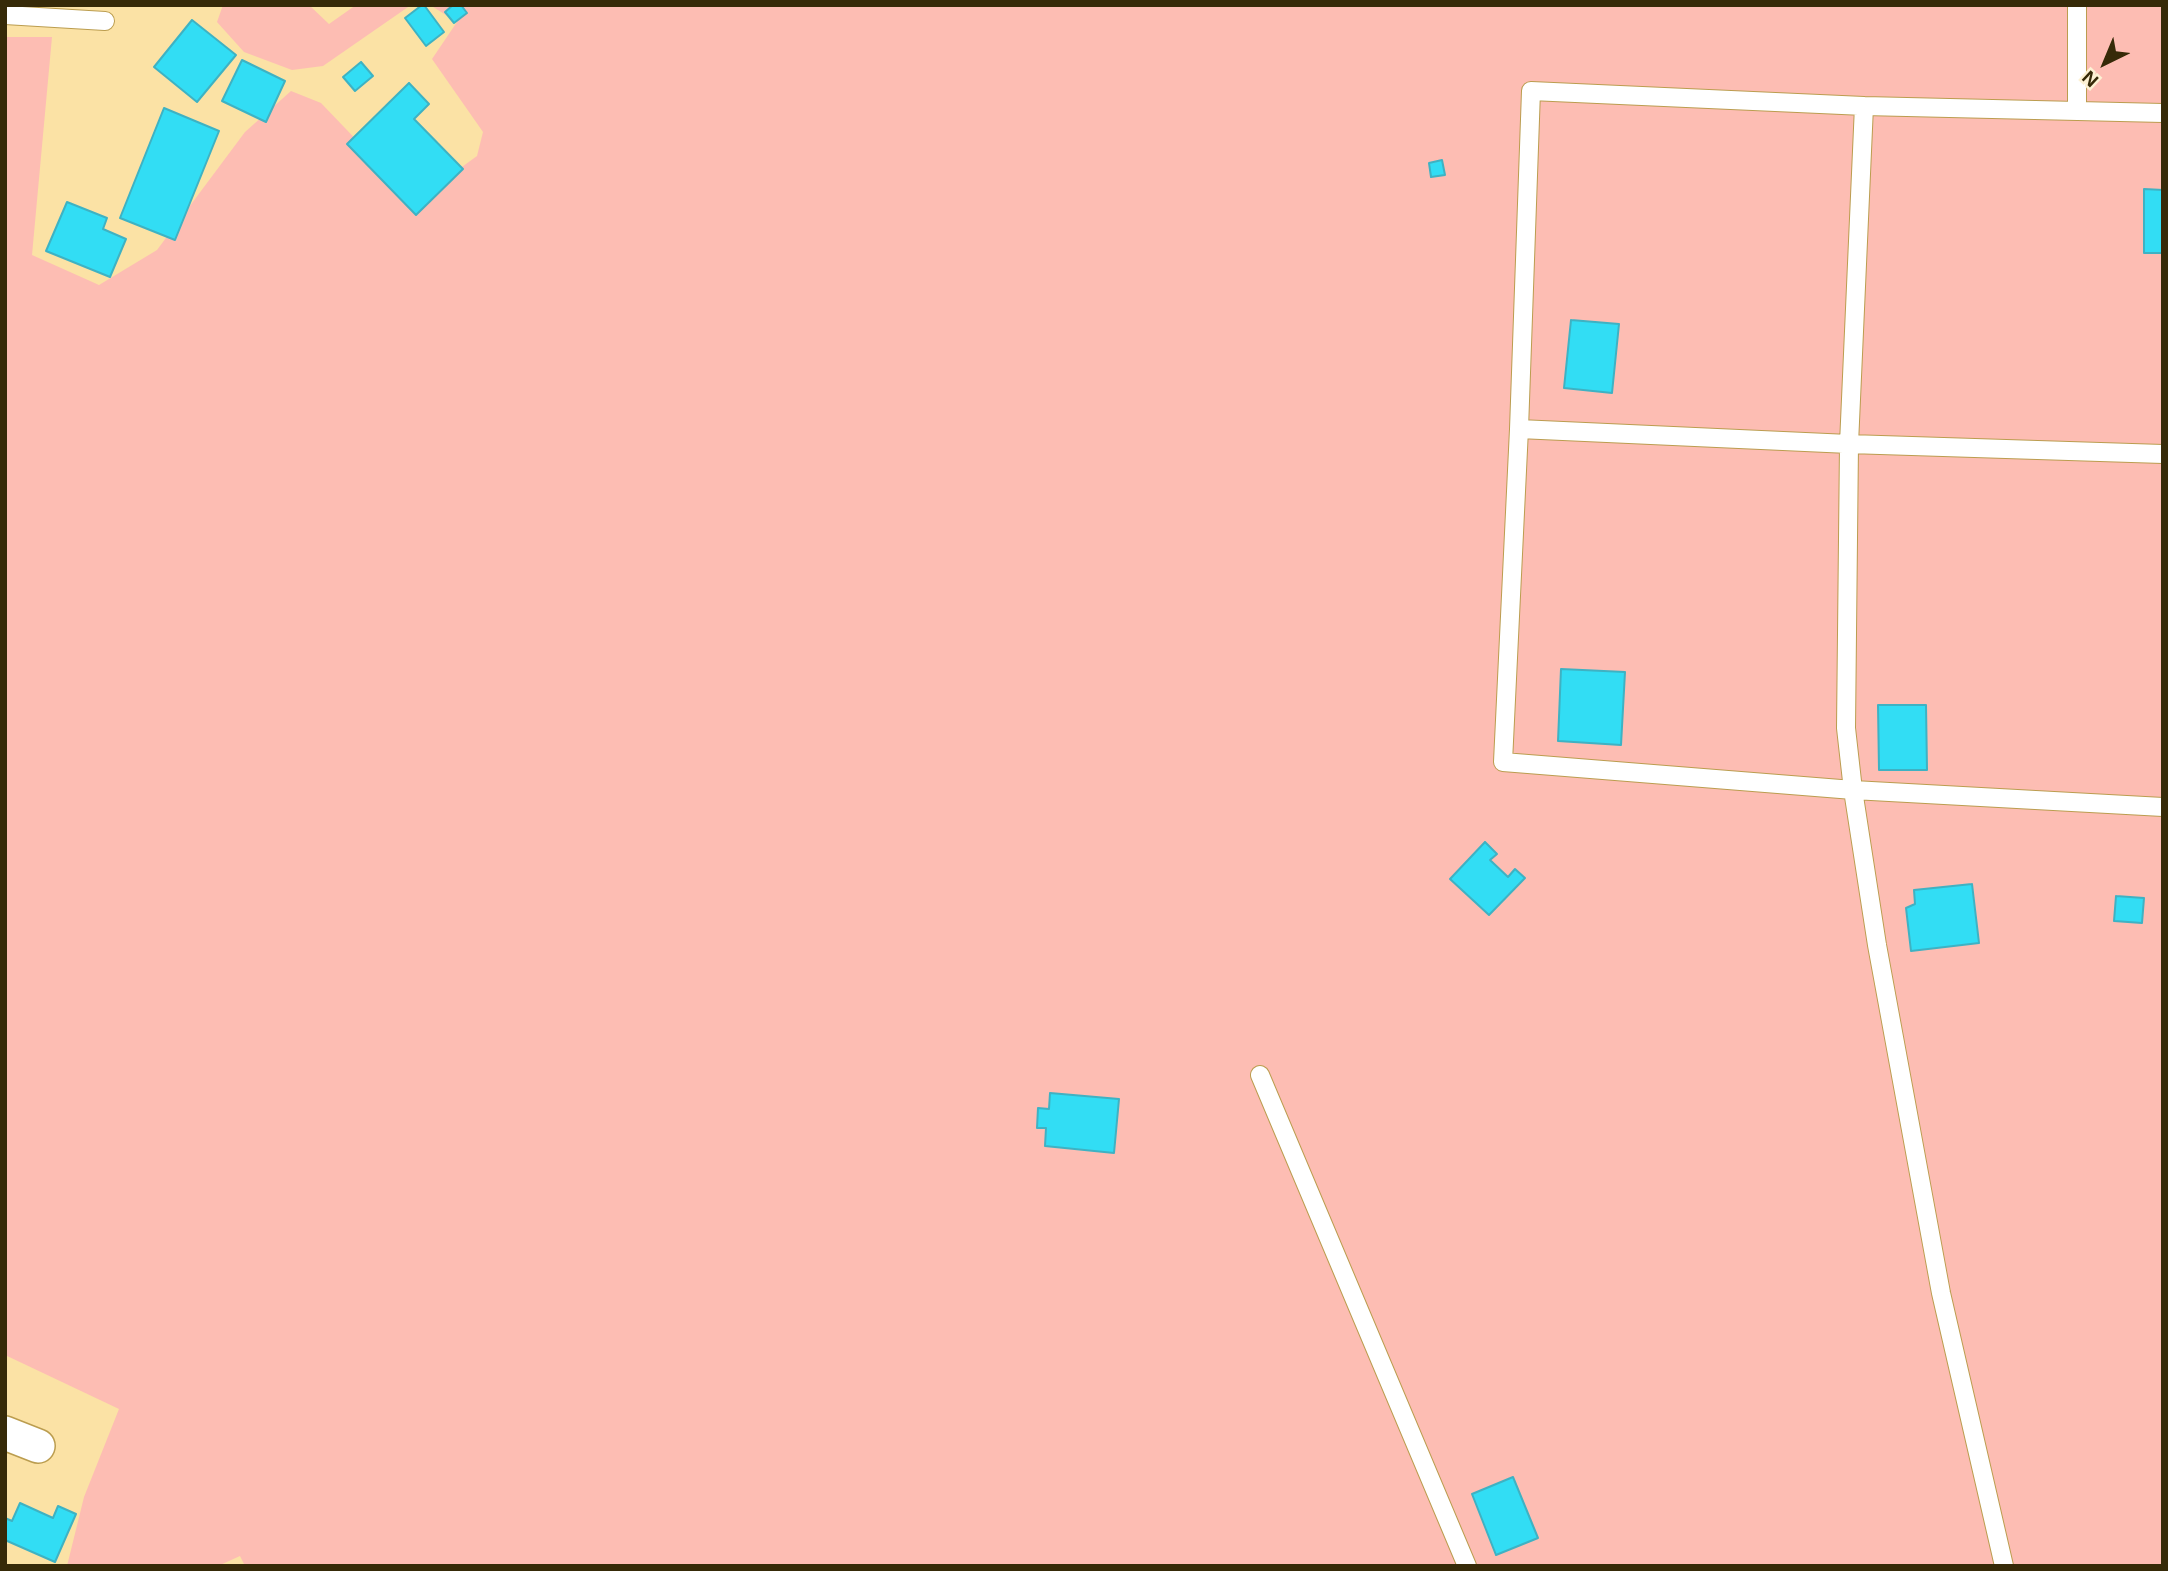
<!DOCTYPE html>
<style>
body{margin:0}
#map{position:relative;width:2168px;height:1571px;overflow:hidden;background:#fbe2a5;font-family:Helvetica,sans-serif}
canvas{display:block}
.frame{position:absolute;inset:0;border:7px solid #362a08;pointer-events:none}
.north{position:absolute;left:2070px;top:28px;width:70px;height:70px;-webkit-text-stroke:5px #fdf1d3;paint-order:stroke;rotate:223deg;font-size:19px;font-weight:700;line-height:28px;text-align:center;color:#362a08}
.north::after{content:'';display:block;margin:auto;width:24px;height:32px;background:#362a08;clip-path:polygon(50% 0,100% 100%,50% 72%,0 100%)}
</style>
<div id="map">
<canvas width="2168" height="1571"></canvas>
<div class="frame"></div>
<div class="north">N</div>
</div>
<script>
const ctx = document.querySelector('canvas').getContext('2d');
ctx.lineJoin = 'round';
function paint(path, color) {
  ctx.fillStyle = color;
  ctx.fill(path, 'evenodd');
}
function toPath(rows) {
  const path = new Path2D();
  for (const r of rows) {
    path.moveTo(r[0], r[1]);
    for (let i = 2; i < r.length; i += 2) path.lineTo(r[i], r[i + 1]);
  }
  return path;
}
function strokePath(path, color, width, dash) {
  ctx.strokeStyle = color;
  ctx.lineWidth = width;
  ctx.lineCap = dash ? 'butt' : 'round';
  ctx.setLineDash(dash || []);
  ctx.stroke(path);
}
paint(toPath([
 [223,5,309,5,329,24,356,5,411,5,323,66,292,70,244,52,217,22],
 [430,5,2163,5,2163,1566,245,1566,240,1556,218,1566,67,1566,84,1497,119,1409,5,1355,5,37,52,37,32,255,99,285,157,250,245,132,291,91,321,103,415,201,477,156,483,132,432,59,457,22]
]), '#fdbdb3');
const building = toPath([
 [422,5,424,5,444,32,426,46,405,18,422,5],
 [453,5,461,5,467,13,454,23,445,12,453,5],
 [192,20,236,55,197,102,154,67,192,20],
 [242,60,285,81,266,122,222,101,242,60],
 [361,62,373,76,355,91,343,77,361,62],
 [409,83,429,104,414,119,463,169,416,215,347,144,409,83],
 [164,108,219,131,175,240,120,218,164,108],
 [1442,160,1445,175,1431,177,1429,163,1442,160],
 [2144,189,2163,190,2163,253,2144,253,2144,189],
 [67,202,107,218,103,229,126,239,110,277,46,251,67,202],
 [1571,320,1619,324,1612,393,1564,388,1571,320],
 [1561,669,1625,672,1621,745,1558,741,1561,669],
 [1878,705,1926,705,1927,770,1879,770,1878,705],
 [1485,842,1497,854,1490,860,1508,877,1515,869,1525,878,1489,915,1450,879,1485,842],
 [1972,884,1979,943,1911,951,1906,908,1915,904,1914,890,1972,884],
 [2116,896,2144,898,2142,923,2114,921,2116,896],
 [1050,1093,1119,1099,1114,1153,1045,1146,1046,1128,1037,1128,1038,1108,1049,1109,1050,1093],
 [1513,1477,1538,1538,1496,1555,1472,1494,1513,1477],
 [20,1503,53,1518,58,1506,76,1514,55,1562,5,1540,5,1518,12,1521,20,1503]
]);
paint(building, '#32ddf4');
strokePath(building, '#3eb2c3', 2);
const service = toPath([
 [2077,5,2077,110],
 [5,15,105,21],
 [1864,106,1849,444,1846,728,1853,790,1877,945,1941,1293,2004,1566],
 [2163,113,1864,106,1531,91,1519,429,1503,762,1853,790,2163,807],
 [1519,429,1849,444,2163,454],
 [1260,1075,1467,1566]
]);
const minor = toPath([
 [5,1433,38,1446]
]);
strokePath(service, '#bb9d4f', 20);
strokePath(minor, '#bb9d4f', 36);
strokePath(service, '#fff', 18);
strokePath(minor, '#fff', 33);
</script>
